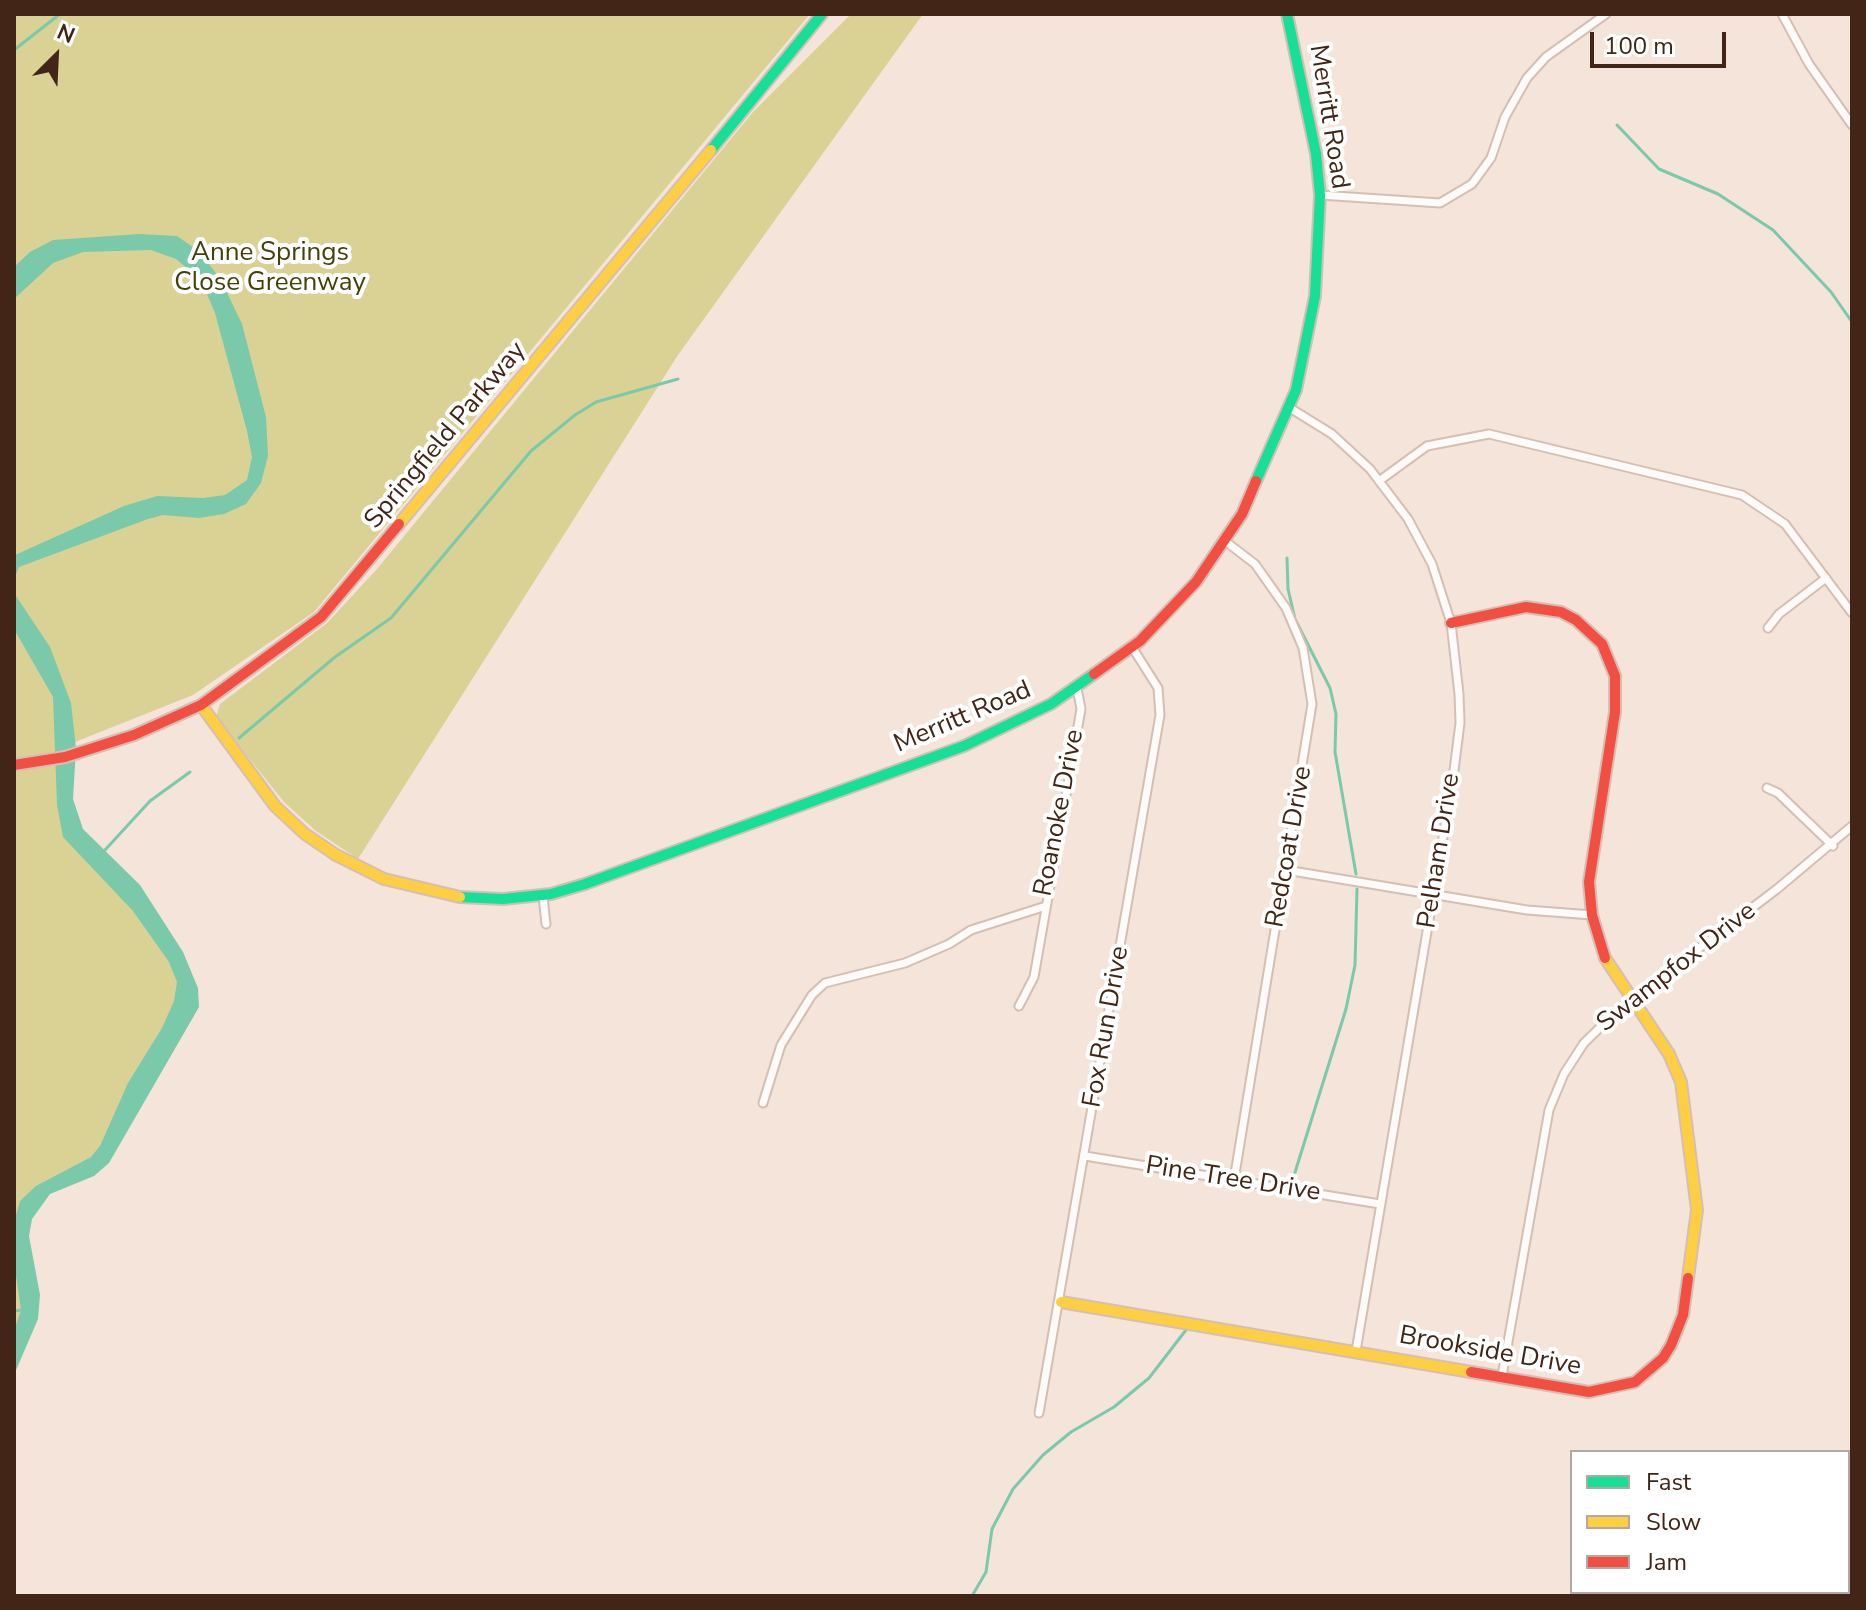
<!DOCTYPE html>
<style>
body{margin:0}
#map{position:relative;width:1866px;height:1610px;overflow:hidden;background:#f4e4da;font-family:"Nunito Sans",sans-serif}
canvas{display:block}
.frame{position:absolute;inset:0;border:16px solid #422516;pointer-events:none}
.legend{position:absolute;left:1570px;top:1450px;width:280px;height:144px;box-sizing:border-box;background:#fff;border:2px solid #b3a8a2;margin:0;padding:10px 14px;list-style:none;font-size:24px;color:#422516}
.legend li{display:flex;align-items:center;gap:16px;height:40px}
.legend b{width:40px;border:2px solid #b3a8a2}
.north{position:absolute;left:16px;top:16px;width:80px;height:80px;-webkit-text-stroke:6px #fff;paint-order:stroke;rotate:24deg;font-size:22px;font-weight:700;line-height:32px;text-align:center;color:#422516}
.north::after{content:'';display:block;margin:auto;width:28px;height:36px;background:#422516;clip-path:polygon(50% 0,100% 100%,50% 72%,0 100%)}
.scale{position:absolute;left:1590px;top:32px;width:136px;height:36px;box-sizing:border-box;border:4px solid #422516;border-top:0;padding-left:10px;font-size:24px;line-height:28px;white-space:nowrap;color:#422516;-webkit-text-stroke:6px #fff;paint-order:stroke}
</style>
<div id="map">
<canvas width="1866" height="1610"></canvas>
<div class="frame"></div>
<ul class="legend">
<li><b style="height:10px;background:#16e098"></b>Fast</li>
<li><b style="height:10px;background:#ffcf43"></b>Slow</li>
<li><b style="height:10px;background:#f24e42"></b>Jam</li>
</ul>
<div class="north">N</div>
<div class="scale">100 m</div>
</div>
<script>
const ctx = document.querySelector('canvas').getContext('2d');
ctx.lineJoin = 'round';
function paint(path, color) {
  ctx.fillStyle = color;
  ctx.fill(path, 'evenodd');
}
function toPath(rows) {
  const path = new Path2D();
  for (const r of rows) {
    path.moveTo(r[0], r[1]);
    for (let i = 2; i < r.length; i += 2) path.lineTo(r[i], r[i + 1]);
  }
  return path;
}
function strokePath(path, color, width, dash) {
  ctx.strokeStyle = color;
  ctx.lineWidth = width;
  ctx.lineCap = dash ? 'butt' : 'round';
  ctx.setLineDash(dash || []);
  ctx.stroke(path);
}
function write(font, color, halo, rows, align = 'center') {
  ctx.font = font + ' "Nunito Sans",sans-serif';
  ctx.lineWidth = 8;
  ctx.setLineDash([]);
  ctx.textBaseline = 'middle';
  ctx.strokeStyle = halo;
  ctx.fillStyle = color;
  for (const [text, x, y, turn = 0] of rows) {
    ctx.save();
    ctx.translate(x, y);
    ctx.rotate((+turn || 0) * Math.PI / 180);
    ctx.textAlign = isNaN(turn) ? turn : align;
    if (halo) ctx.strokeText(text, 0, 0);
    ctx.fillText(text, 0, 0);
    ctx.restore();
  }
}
paint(toPath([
 [14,14,810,14,314,612,193,695,65,746,64,793,94,853,187,983,114,1140,60,1181,26,1213,28,1291,14,1353],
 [851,14,923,14,678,355,358,859,316,831,284,802,216,717,220,704,327,623,377,569,753,112]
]), '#dad295');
paint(toPath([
 [139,234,177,236,200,252,221,280,242,324,266,417,268,456,261,483,246,504,224,514,199,518,163,515,148,519,19,567,14,579,15,555,124,506,157,496,203,498,225,495,247,480,252,457,247,431,215,313,201,280,176,259,151,250,83,252,53,263,14,299,14,267,30,252,53,240],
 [14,593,50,647,71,703,76,748,73,799,83,829,140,885,183,952,198,988,199,1007,109,1163,94,1176,50,1194,32,1219,29,1236,40,1295,38,1319,14,1375,14,1331,21,1310,14,1262,14,1222,20,1201,36,1186,91,1157,100,1146,128,1083,162,1028,174,1001,177,982,169,962,133,911,63,837,57,805,53,697,14,629]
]), '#7ac9ab');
strokePath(toPath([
 [14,50,60,14],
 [1617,125,1659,169,1718,194,1773,230,1831,292,1852,322],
 [1287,558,1288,589,1295,619,1330,688,1336,714,1335,752,1356,874],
 [239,738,335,657,391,618,531,451,575,415,596,402,678,379],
 [105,850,150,801,190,772],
 [1292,1182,1346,1009,1355,965,1357,889],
 [14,1311,21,1310],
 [972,1596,986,1572,992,1529,1013,1489,1043,1455,1071,1432,1114,1407,1149,1378,1186,1330]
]), '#7ac9ab', 3);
const street = toPath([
 [1782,14,1809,64,1852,125],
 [1320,195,1440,203,1472,184,1491,158,1505,117,1527,78,1546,57,1606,14],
 [1290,408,1332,434,1370,469,1408,519,1432,564,1451,623,1459,694,1460,723,1453,778,1356,1351],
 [1379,481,1427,446,1489,434,1742,495,1785,524,1852,613],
 [1225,541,1255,564,1286,608,1303,648,1312,704,1234,1180],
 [1768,628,1779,614,1826,578],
 [1767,788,1778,793,1833,846],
 [1286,870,1527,910,1592,915],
 [543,896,546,924],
 [1019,1006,1034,977,1081,709,1077,688],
 [763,1103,781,1045,812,995,825,983,905,963,949,944,971,930,1046,906],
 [1085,1156,1380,1204],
 [1502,1376,1549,1110,1564,1074,1584,1043,1619,1009,1777,889,1852,826],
 [1039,1413,1160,715,1158,688,1132,647]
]);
const fast = toPath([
 [711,150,822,14],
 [1256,481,1296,390,1315,296,1320,195,1316,154,1287,14],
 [460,897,503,899,551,894,585,884,964,746,1051,704,1094,674]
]);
const slow = toPath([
 [399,524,711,150],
 [201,705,275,806,305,834,336,855,384,879,460,897],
 [1605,958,1669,1054,1681,1082,1697,1210,1688,1278],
 [1061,1302,1471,1372]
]);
const jam = toPath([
 [1451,623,1526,607,1561,612,1576,620,1602,644,1615,676,1615,712,1589,882,1592,915,1605,958],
 [1094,674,1140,641,1196,582,1242,514,1256,481],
 [14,765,65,757,134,735,201,705,321,617,399,524],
 [1471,1372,1589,1392,1635,1382,1663,1358,1671,1345,1683,1315,1688,1278]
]);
strokePath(street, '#d5bfb4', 11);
strokePath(fast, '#d5bfb4', 14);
strokePath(slow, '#d5bfb4', 14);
strokePath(jam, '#d5bfb4', 14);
strokePath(street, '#fdfbf9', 7);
strokePath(fast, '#16e098', 10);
strokePath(slow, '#ffcf43', 10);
strokePath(jam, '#f24e42', 10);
write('26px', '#422516', '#fff', [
 ["Merritt Road",1328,117,81],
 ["Springfield Parkway",446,436,-50],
 ["Merritt Road",963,718,-23],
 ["Roanoke Drive",1060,813,-79],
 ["Redcoat Drive",1290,847,-80],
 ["Pelham Drive",1440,851,-81],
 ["Swampfox Drive",1677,968,-38],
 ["Fox Run Drive",1107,1027,-80],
 ["Pine Tree Drive",1233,1180,9],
 ["Brookside Drive",1490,1352,10]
]);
write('26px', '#434109', '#fff', [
 ["Anne Springs",270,254],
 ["Close Greenway",270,284]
]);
</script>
